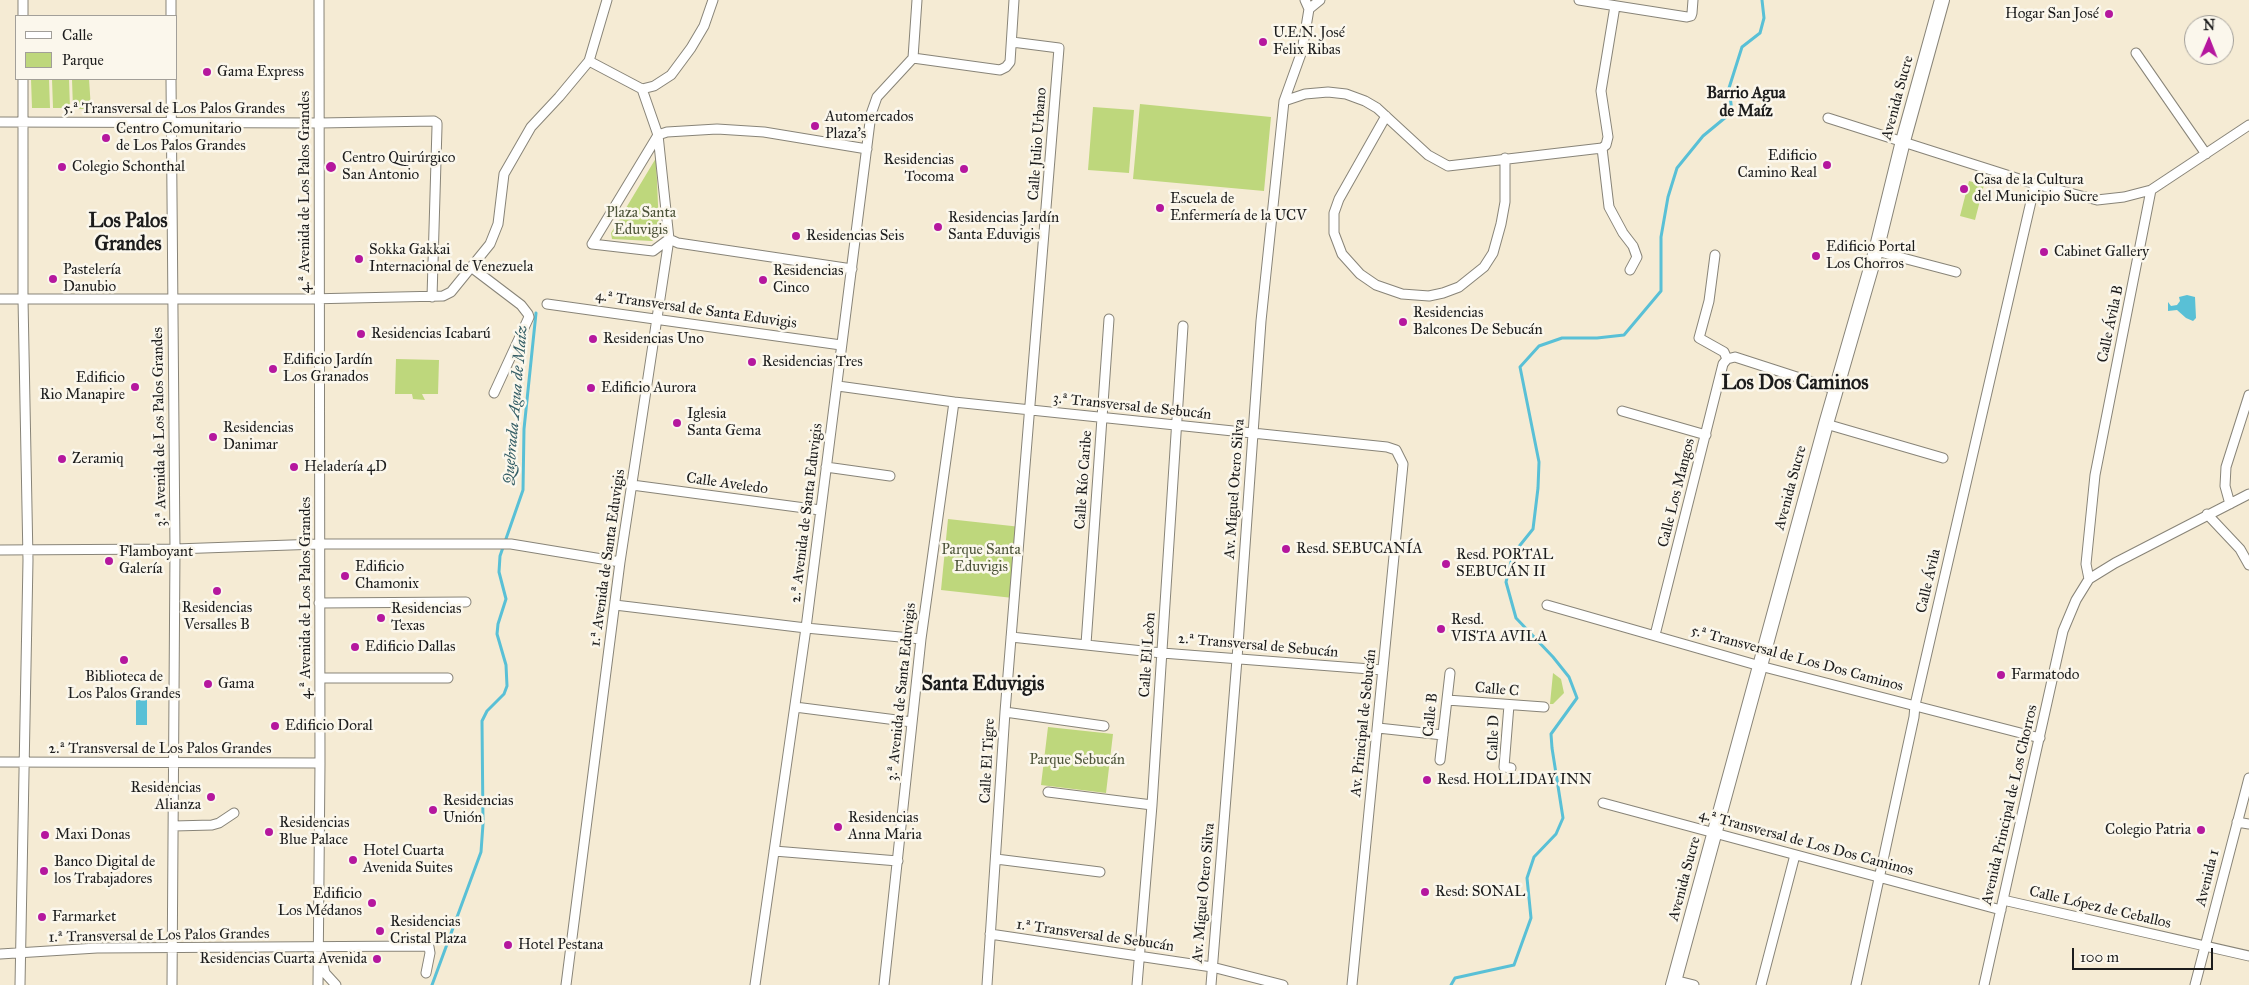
<!DOCTYPE html>
<meta charset="utf-8">
<style>
body{margin:0}
#map{position:relative;width:2249px;height:985px;overflow:hidden;background:#f5ebd4;font-family:"IM FELL Great Primer",serif}
canvas{display:block}
.legend{position:absolute;left:15px;top:15px;width:162px;height:65px;box-sizing:border-box;background:#fbf7ec;border:1px solid #a29f99;margin:0;padding:6px 9px;list-style:none;font-size:15px;color:#1c1c1c}
.legend li{display:flex;align-items:center;gap:10px;height:25px}
.legend b{width:25px;border:1px solid #a29f99}
.north{position:absolute;left:2184px;top:15px;width:50px;height:50px;box-sizing:border-box;background:#fbf7ec;border:1px solid #a29f99;border-radius:50%;rotate:1deg;font-size:14px;font-weight:700;line-height:20px;text-align:center;color:#1c1c1c}
.north::after{content:'';display:block;margin:auto;width:18px;height:22px;background:#b5179e;clip-path:polygon(50% 0,100% 100%,50% 72%,0 100%)}
.scale{position:absolute;left:2072px;top:948px;width:141px;height:22px;box-sizing:border-box;border:2px solid #1c1c1c;border-top:0;padding-left:6px;font-size:15px;line-height:18px;white-space:nowrap;color:#1c1c1c;-webkit-text-stroke:4px #fbf7ec;paint-order:stroke}
</style>
<div id="map">
<canvas width="2249" height="985"></canvas>
<ul class="legend">
<li><b style="height:6px;background:#fff"></b>Calle</li>
<li><b style="height:14px;background:#bed77c"></b>Parque</li>
</ul>
<div class="north">N</div>
<div class="scale">100 m</div>
</div>
<script>
const ctx = document.querySelector('canvas').getContext('2d');
ctx.lineJoin = 'round';
function paint(path, color) {
  ctx.fillStyle = color;
  ctx.fill(path, 'evenodd');
}
function toPath(rows) {
  const path = new Path2D();
  for (const r of rows) {
    path.moveTo(r[0], r[1]);
    for (let i = 2; i < r.length; i += 2) path.lineTo(r[i], r[i + 1]);
  }
  return path;
}
function strokePath(path, color, width, dash) {
  ctx.strokeStyle = color;
  ctx.lineWidth = width;
  ctx.lineCap = dash ? 'butt' : 'round';
  ctx.setLineDash(dash || []);
  ctx.stroke(path);
}
function write(font, color, halo, rows, align = 'center') {
  ctx.font = font + ' "IM FELL Great Primer",serif';
  ctx.lineWidth = 5;
  ctx.setLineDash([]);
  ctx.textBaseline = 'middle';
  ctx.strokeStyle = halo;
  ctx.fillStyle = color;
  for (const [text, x, y, turn = 0] of rows) {
    ctx.save();
    ctx.translate(x, y);
    ctx.rotate((+turn || 0) * Math.PI / 180);
    ctx.textAlign = isNaN(turn) ? turn : align;
    if (halo) ctx.strokeText(text, 0, 0);
    ctx.fillText(text, 0, 0);
    ctx.restore();
  }
}
paint(toPath([
 [31,79,49,79,50,108,32,108],
 [52,79,69,79,70,108,53,108],
 [72,79,89,79,91,109,73,109],
 [1140,104,1271,117,1264,191,1133,179],
 [1093,107,1134,110,1129,173,1088,170],
 [656,158,659,228,658,236,652,241,612,239,611,233],
 [1969,181,1984,185,1975,220,1960,216],
 [396,359,439,360,438,394,422,394,425,400,413,399,412,394,395,394],
 [948,519,1021,527,1013,598,941,590],
 [1553,673,1561,679,1564,693,1553,704,1550,704],
 [1048,727,1113,734,1106,793,1041,785]
]), '#bed77c');
paint(toPath([
 [2187,295,2195,297,2196,318,2193,321,2186,318,2177,310,2168,311,2168,302,2171,306,2177,305,2180,301,2179,297],
 [136,690,147,690,147,725,136,725]
]), '#59c0d6');
strokePath(toPath([
 [432,985,481,852,483,824,482,721,487,711,504,694,507,686,506,665,497,634,498,624,506,599,499,572,500,556,523,490,524,429,536,313],
 [1451,985,1455,978,1514,965,1531,918,1527,878,1534,857,1556,834,1563,818,1552,748,1551,734,1577,698,1569,677,1553,657,1516,618,1506,582,1513,554,1533,529,1538,488,1539,462,1520,367,1539,346,1562,338,1597,338,1624,335,1661,291,1661,237,1668,197,1677,168,1703,136,1732,112,1729,88,1742,47,1760,33,1764,18,1762,0]
]), '#59c0d6', 3);
const street = toPath([
 [23,0,23,16],
 [171,0,171,16],
 [1579,0,1687,17,1691,16,1692,13,1693,0],
 [1309,9,1320,0],
 [2136,53,2206,154],
 [913,58,1000,70,1006,67,1010,62,1014,0],
 [913,58,917,0],
 [171,79,175,549,172,985],
 [642,89,654,86,671,75,691,48,704,26,713,0],
 [1284,101,1305,94,1328,92,1346,94,1365,101,1377,108,1428,155,1448,166,1602,148],
 [1386,116,1339,199,1334,213,1334,233,1342,254,1360,274,1376,285,1402,294,1429,296,1443,293,1459,287,1484,267,1493,253,1501,224,1505,202,1505,158],
 [1828,118,2035,184,2097,200,2124,197,2151,190,2249,125],
 [0,122,320,123,434,121,437,123,437,127,432,297],
 [1602,148,1606,145,1608,137,1601,91,1615,6],
 [1602,148,1609,207,1623,233,1633,246,1637,257,1630,270],
 [1876,251,1956,272],
 [1715,255,1709,301,1699,338,1724,352,1727,359],
 [471,267,521,305,528,314,529,317,494,393],
 [852,269,678,243,669,239,653,251,592,244,658,135,667,132,717,129,764,132,867,149],
 [0,299,308,299,443,296,451,292,490,244,498,224,504,174,531,127,559,97,589,61,607,0],
 [547,304,841,345],
 [1727,359,1735,357,1837,390],
 [838,386,954,402,1387,447,1396,450,1403,464,1352,985],
 [1622,411,1706,435],
 [1826,424,1943,458],
 [826,467,890,476],
 [632,485,820,510],
 [2230,504,2225,486,2226,467,2249,395],
 [2207,514,2240,549,2249,565],
 [0,550,175,549,319,544,511,544,620,562],
 [2089,579,2086,564,2095,475,2151,190],
 [319,603,466,602],
 [615,605,806,628,921,639],
 [1547,605,1760,666,2040,738],
 [1655,635,1723,364,1727,359],
 [1011,637,1162,653,1383,670],
 [1086,644,1109,319],
 [320,678,448,678],
 [1447,700,1544,707],
 [1509,705,1504,767,1511,768],
 [795,707,912,722],
 [1005,712,1104,726],
 [1378,728,1443,735],
 [1440,760,1450,673],
 [0,762,320,763],
 [1048,792,1152,805],
 [1603,803,2001,910],
 [2237,822,2249,824],
 [174,826,212,825,219,823,234,813],
 [774,851,898,861],
 [996,859,1100,872],
 [2003,900,2249,956],
 [990,934,1212,967,1283,985],
 [0,954,97,948,424,946,429,947,430,953,426,973],
 [322,960,325,973,336,985],
 [1674,980,1694,985],
 [20,985,28,560,23,299,23,79],
 [318,985,320,763,319,0],
 [566,985,620,562,669,239,658,135,642,89,589,61],
 [755,985,806,628,871,114,877,97,913,58],
 [884,985,921,639,954,402],
 [987,985,1005,712,1059,48,1012,42],
 [1137,985,1152,805,1183,326],
 [1211,985,1237,659,1261,321,1284,101,1302,51,1309,9,1305,0],
 [1761,985,1795,855],
 [1856,985,1914,717,1915,705,2035,184],
 [1984,985,2063,631,2076,600,2089,579,2115,563,2249,494],
 [2195,985,2249,778]
]);
const secondary = toPath([
 [1673,985,1826,424,1876,251,1903,141,1942,0]
]);
strokePath(street, '#888478', 11);
strokePath(secondary, '#888478', 16);
strokePath(street, '#fff', 9);
strokePath(secondary, '#fff', 14);
for (const [x, y, r, color] of [
 [2109,14,5,"#b5179e"],
 [1263,42,5,"#b5179e"],
 [207,72,5,"#b5179e"],
 [815,126,5,"#b5179e"],
 [106,138,5,"#b5179e"],
 [1827,165,5,"#b5179e"],
 [62,167,5,"#b5179e"],
 [331,167,6,"#b5179e"],
 [964,169,5,"#b5179e"],
 [1964,189,5,"#b5179e"],
 [1160,208,5,"#b5179e"],
 [938,227,5,"#b5179e"],
 [796,236,5,"#b5179e"],
 [2044,252,5,"#b5179e"],
 [1816,256,5,"#b5179e"],
 [359,259,5,"#b5179e"],
 [53,279,5,"#b5179e"],
 [763,280,5,"#b5179e"],
 [1403,322,5,"#b5179e"],
 [361,334,5,"#b5179e"],
 [593,339,5,"#b5179e"],
 [752,362,5,"#b5179e"],
 [273,369,5,"#b5179e"],
 [135,387,5,"#b5179e"],
 [591,388,5,"#b5179e"],
 [677,423,5,"#b5179e"],
 [213,437,5,"#b5179e"],
 [62,459,5,"#b5179e"],
 [294,467,5,"#b5179e"],
 [1286,549,5,"#b5179e"],
 [109,561,5,"#b5179e"],
 [1446,564,5,"#b5179e"],
 [345,576,5,"#b5179e"],
 [217,591,5,"#b5179e"],
 [381,618,5,"#b5179e"],
 [1441,629,5,"#b5179e"],
 [355,647,5,"#b5179e"],
 [124,660,5,"#b5179e"],
 [2001,675,5,"#b5179e"],
 [208,684,5,"#b5179e"],
 [275,726,5,"#b5179e"],
 [1427,780,5,"#b5179e"],
 [211,797,5,"#b5179e"],
 [433,810,5,"#b5179e"],
 [838,827,5,"#b5179e"],
 [2201,830,5,"#b5179e"],
 [269,832,5,"#b5179e"],
 [45,835,5,"#b5179e"],
 [353,860,5,"#b5179e"],
 [44,871,5,"#b5179e"],
 [1425,892,5,"#b5179e"],
 [372,903,5,"#b5179e"],
 [42,917,5,"#b5179e"],
 [380,931,5,"#b5179e"],
 [508,945,5,"#b5179e"],
 [377,959,5,"#b5179e"]
]) {
  const dot = new Path2D();
  dot.arc(x, y, r, 0, 2 * Math.PI);
  ctx.fillStyle = color;
  ctx.fill(dot);
  strokePath(dot, '#fbf7ec', 2);
}
write('15px', '#1c1c1c', '#fbf7ec', [
 ["Hogar San José",2099,14,"right"],
 ["U.E.N. José",1273,33],
 ["Felix Ribas",1273,50],
 ["Gama Express",217,72],
 ["Automercados",825,117],
 ["Plaza's",825,134],
 ["Centro Comunitario",116,129],
 ["de Los Palos Grandes",116,146],
 ["Edificio",1817,156,"right"],
 ["Camino Real",1817,173,"right"],
 ["Centro Quirúrgico",342,158],
 ["San Antonio",342,175],
 ["Residencias",954,160,"right"],
 ["Tocoma",954,177,"right"],
 ["Colegio Schonthal",72,167],
 ["Casa de la Cultura",1974,180],
 ["del Municipio Sucre",1974,197],
 ["Escuela de",1170,199],
 ["Enfermería de la UCV",1170,216],
 ["Residencias Jardín",948,218],
 ["Santa Eduvigis",948,235],
 ["Residencias Seis",806,236],
 ["Edificio Portal",1826,247],
 ["Los Chorros",1826,264],
 ["Sokka Gakkai",369,250],
 ["Internacional de Venezuela",369,267],
 ["Cabinet Gallery",2054,252],
 ["Pastelería",63,270],
 ["Danubio",63,287],
 ["Residencias",773,271],
 ["Cinco",773,288],
 ["Residencias",1413,313],
 ["Balcones De Sebucán",1413,330],
 ["Residencias Icabarú",371,334],
 ["Residencias Uno",603,339],
 ["Edificio Jardín",283,360],
 ["Los Granados",283,377],
 ["Residencias Tres",762,362],
 ["Edificio",125,378,"right"],
 ["Rio Manapire",125,395,"right"],
 ["Edificio Aurora",601,388],
 ["Iglesia",687,414],
 ["Santa Gema",687,431],
 ["Residencias",223,428],
 ["Danimar",223,445],
 ["Zeramiq",72,459],
 ["Heladería 4D",304,467],
 ["Resd. SEBUCANÍA",1296,549],
 ["Flamboyant",119,552],
 ["Galería",119,569],
 ["Resd. PORTAL",1456,555],
 ["SEBUCÁN II",1456,572],
 ["Edificio",355,567],
 ["Chamonix",355,584],
 ["Residencias",217,608,"center"],
 ["Versalles B",217,625,"center"],
 ["Residencias",391,609],
 ["Texas",391,626],
 ["Resd.",1451,620],
 ["VISTA AVILA",1451,637],
 ["Edificio Dallas",365,647],
 ["Farmatodo",2011,675],
 ["Biblioteca de",124,677,"center"],
 ["Los Palos Grandes",124,694,"center"],
 ["Gama",218,684],
 ["Edificio Doral",285,726],
 ["Resd. HOLLIDAY INN",1437,780],
 ["Residencias",201,788,"right"],
 ["Alianza",201,805,"right"],
 ["Residencias",443,801],
 ["Unión",443,818],
 ["Residencias",848,818],
 ["Anna Maria",848,835],
 ["Residencias",279,823],
 ["Blue Palace",279,840],
 ["Colegio Patria",2191,830,"right"],
 ["Maxi Donas",55,835],
 ["Hotel Cuarta",363,851],
 ["Avenida Suites",363,868],
 ["Banco Digital de",54,862],
 ["los Trabajadores",54,879],
 ["Resd: SONAL",1435,892],
 ["Edificio",362,894,"right"],
 ["Los Médanos",362,911,"right"],
 ["Farmarket",52,917],
 ["Residencias",390,922],
 ["Cristal Plaza",390,939],
 ["Hotel Pestana",518,945],
 ["Residencias Cuarta Avenida",367,959,"right"]
], 'left');
write('15px', '#1c1c1c', '#fbf7ec', [
 ["Avenida Sucre",1898,98,-75],
 ["5.ª Transversal de Los Palos Grandes",174,109],
 ["Calle Julio Urbano",1038,144,-86],
 ["4.ª Avenida de Los Palos Grandes",305,192,-90],
 ["4.ª Transversal de Santa Eduvigis",696,310,8],
 ["Calle Ávila B",2111,324,-78],
 ["3.ª Transversal de Sebucán",1132,407,6],
 ["3.ª Avenida de Los Palos Grandes",160,427,-91],
 ["Calle Río Caribe",1084,480,-86],
 ["Calle Aveledo",727,484,8],
 ["Avenida Sucre",1791,488,-75],
 ["Av. Miguel Otero Silva",1235,489,-86],
 ["Calle Los Mangos",1677,493,-76],
 ["2.ª Avenida de Santa Eduvigis",807,513,-83],
 ["1.ª Avenida de Santa Eduvigis",608,558,-82],
 ["Calle Ávila",1929,581,-77],
 ["4.ª Avenida de Los Palos Grandes",306,598,-90],
 ["2.ª Transversal de Sebucán",1258,646,5],
 ["Calle El Leòn",1148,655,-86],
 ["5.ª Transversal de Los Dos Caminos",1797,659,15],
 ["Calle C",1497,690,5],
 ["3.ª Avenida de Santa Eduvigis",902,692,-84],
 ["Calle B",1431,715,-84],
 ["Av. Principal de Sebucán",1364,723,-84],
 ["Calle D",1494,738,-88],
 ["2.ª Transversal de Los Palos Grandes",160,749],
 ["Calle El Tigre",988,761,-87],
 ["Avenida Principal de Los Chorros",2010,805,-77],
 ["4.ª Transversal de Los Dos Caminos",1806,843,15],
 ["Avenida 1",2208,878,-76],
 ["Avenida Sucre",1685,879,-75],
 ["Av. Miguel Otero Silva",1204,893,-85],
 ["Calle López de Ceballos",2100,908,13],
 ["1.ª Transversal de Los Palos Grandes",159,936,-1],
 ["1.ª Transversal de Sebucán",1095,936,8]
]);
write('15px', '#4d5439', '#fbf7ec', [
 ["Plaza Santa",641,213],
 ["Eduvigis",641,230],
 ["Parque Santa",981,550],
 ["Eduvigis",981,567],
 ["Parque Sebucán",1077,760]
]);
write('bold 16px', '#1c1c1c', '#fbf7ec', [
 ["Barrio Agua",1746,94],
 ["de Maíz",1746,112]
]);
write('italic 16px', '#345e66', '#fbf7ec', [
 ["Quebrada Agua de Maíz",516,405,-85]
]);
write('bold 20px', '#1c1c1c', '#fbf7ec', [
 ["Los Palos",128,222],
 ["Grandes",128,245],
 ["Los Dos Caminos",1795,384],
 ["Santa Eduvigis",983,685]
]);
</script>
